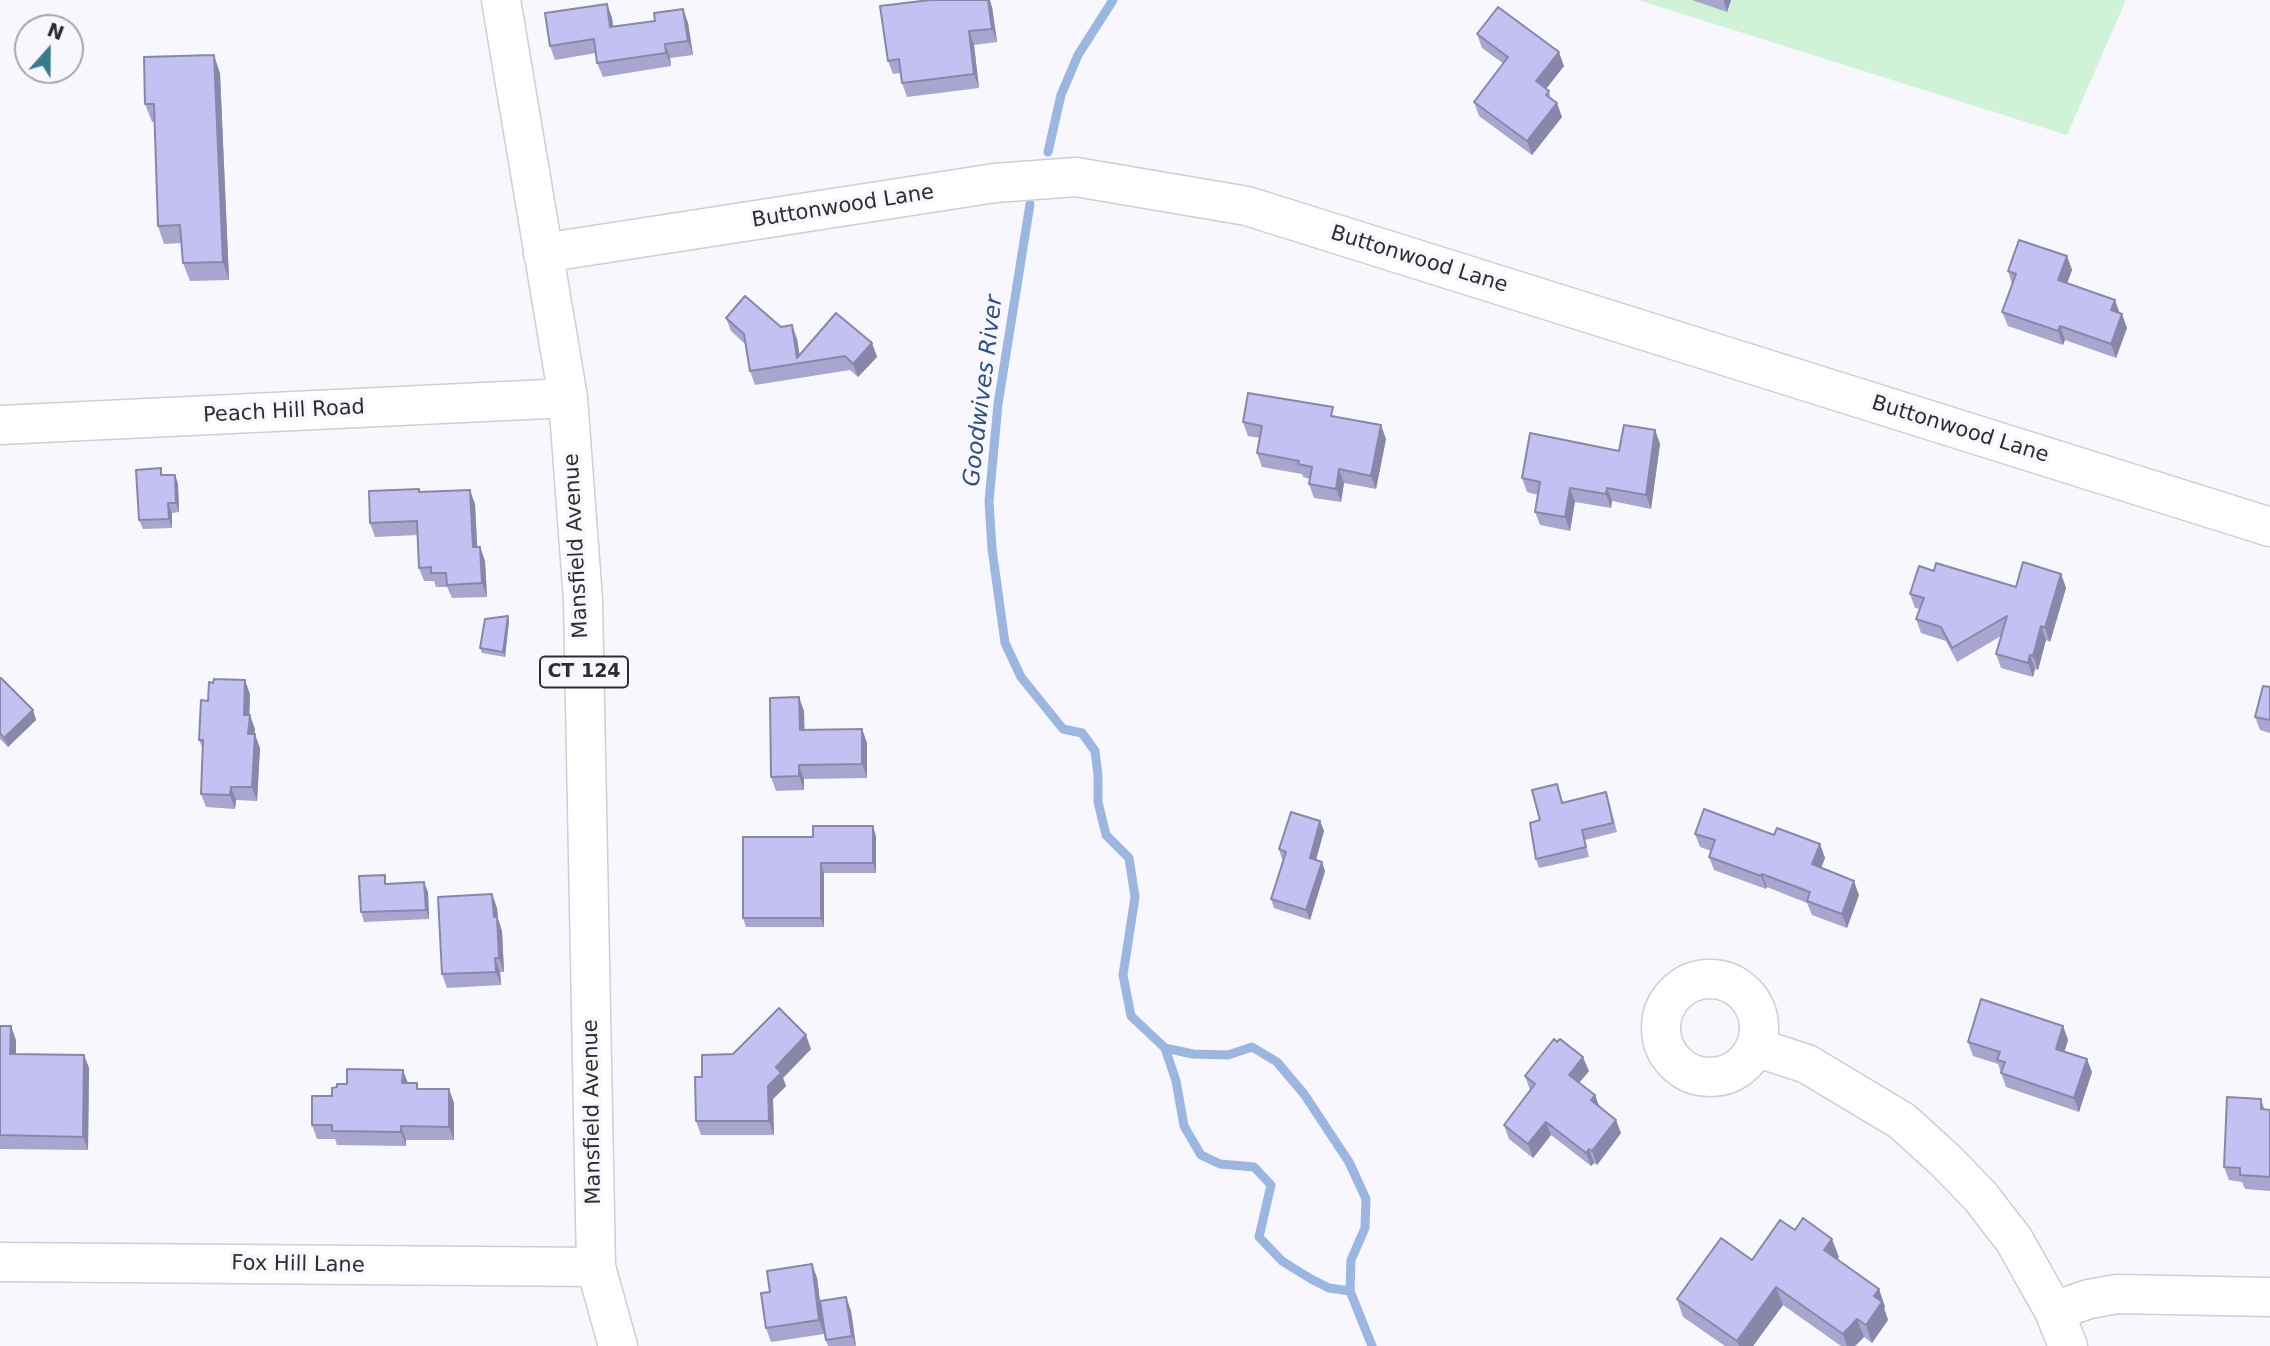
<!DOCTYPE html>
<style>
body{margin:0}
#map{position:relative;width:2270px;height:1346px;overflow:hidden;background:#f8f7fd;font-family:"DejaVu Sans",sans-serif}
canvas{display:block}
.north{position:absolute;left:14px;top:14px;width:70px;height:70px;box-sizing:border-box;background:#f8f7fd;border:2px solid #a7a7ab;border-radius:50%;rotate:21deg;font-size:19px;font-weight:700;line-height:28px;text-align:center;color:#2e2e30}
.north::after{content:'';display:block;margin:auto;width:24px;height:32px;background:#387c8b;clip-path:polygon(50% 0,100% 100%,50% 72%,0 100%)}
</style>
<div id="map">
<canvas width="2270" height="1346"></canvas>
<div class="north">N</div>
</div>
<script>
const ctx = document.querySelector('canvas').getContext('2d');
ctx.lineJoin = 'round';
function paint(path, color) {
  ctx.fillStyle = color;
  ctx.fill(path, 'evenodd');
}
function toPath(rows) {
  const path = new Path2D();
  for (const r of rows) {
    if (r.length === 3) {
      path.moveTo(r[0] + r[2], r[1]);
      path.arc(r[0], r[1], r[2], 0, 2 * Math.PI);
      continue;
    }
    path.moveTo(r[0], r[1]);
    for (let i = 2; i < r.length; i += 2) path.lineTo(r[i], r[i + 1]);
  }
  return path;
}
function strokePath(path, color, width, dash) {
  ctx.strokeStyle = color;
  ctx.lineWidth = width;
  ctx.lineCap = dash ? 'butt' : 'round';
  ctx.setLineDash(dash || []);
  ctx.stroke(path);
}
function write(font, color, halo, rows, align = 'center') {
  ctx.font = font + ' "DejaVu Sans",sans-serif';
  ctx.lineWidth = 7;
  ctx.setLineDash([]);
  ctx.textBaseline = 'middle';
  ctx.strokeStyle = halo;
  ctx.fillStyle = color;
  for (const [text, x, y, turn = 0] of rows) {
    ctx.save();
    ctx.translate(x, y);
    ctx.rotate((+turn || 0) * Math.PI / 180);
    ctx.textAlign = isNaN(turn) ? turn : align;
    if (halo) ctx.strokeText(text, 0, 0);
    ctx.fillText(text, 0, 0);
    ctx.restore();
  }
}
paint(toPath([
 [1638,0,2126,0,2067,135]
]), '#d0f2d6');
strokePath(toPath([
 [1048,152,1061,95,1078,55,1113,0],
 [1030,204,998,404,989,501,992,549,1005,643,1021,677,1063,729,1082,733,1095,751,1098,775,1098,802,1106,835,1129,858,1135,897,1123,975,1131,1016,1165,1048,1193,1054,1228,1055,1252,1047,1277,1062,1304,1094,1349,1162,1366,1199,1365,1228,1351,1260,1350,1291,1372,1346],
 [1165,1048,1176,1081,1184,1126,1201,1155,1220,1164,1254,1167,1271,1185,1259,1237,1282,1261,1311,1279,1329,1288,1350,1291]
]), '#9bb6e0', 9);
const minor = toPath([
 [543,253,995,183,1076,177,1247,206,2270,527],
 [0,425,568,398],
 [1710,1028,49],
 [1755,1047,1807,1064,1902,1121,1945,1160,1980,1196,2014,1240,2054,1311,2068,1346],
 [0,1262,596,1267],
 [2054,1311,2089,1299,2117,1294,2270,1297]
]);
const major = toPath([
 [501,0,568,398,583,600,596,1267,618,1346]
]);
strokePath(minor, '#ceced3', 41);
strokePath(major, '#ceced3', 41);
strokePath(minor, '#fff', 38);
strokePath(major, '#fff', 38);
paint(toPath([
 [1692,0,1731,0,1727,12],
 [607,4,612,18,613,27,655,21,683,9,688,23,693,55,670,58,671,66,603,77,597,63,596,53,555,60,550,46],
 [992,7,997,42,974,45,979,88,907,97,902,83,901,73,893,74,888,61],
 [1477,34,1564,66,1546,89,1549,91,1551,99,1562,117,1532,155,1479,116,1474,102,1504,64,1482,48],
 [220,73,229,280,190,281,183,263,181,243,164,244,158,226,155,122,152,122,145,104],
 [2067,256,2072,270,2067,283,2119,314,2127,328,2116,358,2065,340,2063,345,2008,326,2002,312,2012,284,2008,271],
 [726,318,781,327,797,339,799,355,872,343,877,357,858,377,850,370,755,385,750,371,746,345,731,331],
 [1336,417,1386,439,1376,489,1344,483,1341,502,1314,498,1309,484,1310,479,1303,477,1302,474,1262,467,1257,453,1260,438,1248,436,1243,422],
 [1655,430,1660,444,1651,509,1612,501,1611,508,1575,502,1570,531,1540,525,1535,512,1538,495,1527,492,1522,478,1619,451],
 [163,475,175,475,178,484,179,512,172,513,172,528,143,529,139,520],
 [420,492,475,504,477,547,480,547,485,561,487,597,452,598,447,587,436,587,434,581,424,581,419,568,418,535,375,537,370,523],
 [1934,571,2016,587,2061,574,2066,588,2050,642,2046,640,2038,670,2035,669,2033,677,2001,668,1996,654,2001,636,1957,662,1946,641,1921,633,1916,619,1920,609,1915,608,1910,594],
 [508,616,509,621,505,657,482,653,480,648],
 [0,679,33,710,36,720,8,747,0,739],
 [2270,687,2270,733,2260,730,2255,717],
 [250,694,249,715,255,729,254,734,260,748,257,801,236,800,235,809,206,807,201,794,203,749,199,740],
 [804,711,804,730,862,729,867,743,867,778,804,779,804,790,776,791,771,777],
 [1557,784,1563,803,1609,801,1617,832,1585,840,1589,857,1539,868,1536,859,1540,820],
 [1320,821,1324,831,1316,860,1322,862,1325,871,1310,920,1274,908,1271,899,1283,859,1282,859,1279,849],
 [1695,834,1774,835,1820,844,1825,858,1821,868,1859,895,1847,928,1812,915,1807,903,1767,887,1766,889,1714,870,1709,857,1711,851,1700,847],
 [876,836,876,873,824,873,824,927,746,927,743,918,813,837],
 [428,892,429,919,364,922,361,912],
 [492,894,497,908,498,919,502,931,504,972,500,972,501,985,447,988,442,974],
 [0,1026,16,1040,16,1054,84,1055,89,1068,88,1150,0,1149],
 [2063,1026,2068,1040,2064,1051,2092,1072,2079,1112,2006,1087,1998,1064,1973,1056,1968,1042],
 [811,1049,783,1078,786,1086,773,1099,774,1135,701,1135,696,1121,733,1054],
 [1589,1071,1579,1083,1595,1095,1599,1106,1621,1133,1597,1165,1594,1163,1591,1166,1551,1135,1533,1158,1509,1139,1504,1125,1530,1090,1525,1076],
 [407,1083,419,1089,449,1089,454,1103,454,1140,406,1140,406,1146,337,1145,335,1139,317,1139,312,1125],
 [2261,1099,2265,1110,2270,1110,2270,1191,2245,1189,2242,1182,2229,1180,2224,1167],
 [1795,1230,1839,1257,1837,1259,1879,1289,1885,1307,1884,1308,1888,1320,1872,1343,1864,1337,1855,1346,1841,1346,1783,1305,1753,1346,1725,1346,1683,1317,1677,1299,1752,1260],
 [812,1264,817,1278,820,1301,846,1297,851,1311,856,1346,828,1346,824,1334,771,1342,766,1328,770,1292]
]), '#a8a6cf');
paint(toPath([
 [988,0,990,0,992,7,997,42,992,29],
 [1724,0,1731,0,1727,12,1724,2],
 [607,4,612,18,615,41,610,27],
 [683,9,688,23,693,55,688,41],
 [969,31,974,45,979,88,974,74],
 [665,44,670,58,671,66,666,53],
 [1559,52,1564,66,1541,95,1536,81],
 [214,55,220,73,229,280,223,262],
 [1557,103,1562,117,1532,155,1527,141],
 [2067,256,2072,270,2063,294,2058,280],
 [2115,300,2120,314,2111,310],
 [2122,314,2127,328,2116,358,2111,344],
 [792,325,797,339,801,363,797,358],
 [2060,326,2065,340,2063,345,2058,331],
 [872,343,877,357,858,377,853,364],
 [1381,425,1386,439,1376,489,1371,476],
 [1655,430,1660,444,1651,509,1646,495],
 [1339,469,1344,483,1341,502,1336,489],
 [175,475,178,484,179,512,176,503],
 [1570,488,1575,502,1570,531,1565,517],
 [1607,488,1612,501,1611,508,1606,494],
 [470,490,475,504,478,561,473,547],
 [168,503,172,513,172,528,169,519],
 [480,547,485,561,487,597,482,583],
 [2061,574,2066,588,2050,642,2045,628],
 [508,616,509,621,505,657,503,652],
 [2041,626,2046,640,2038,670,2033,656],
 [2030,655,2035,669,2033,677,2028,663],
 [245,680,250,694,249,729,244,715],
 [799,697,804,711,805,744,800,730],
 [33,710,36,720,8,747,4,738],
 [250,715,255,729,253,748,248,734],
 [862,729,867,743,867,778,862,764],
 [255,734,260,748,257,801,252,787],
 [799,765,804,779,804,790,799,776],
 [231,787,236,800,235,809,230,795],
 [1320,821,1324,831,1314,867,1310,858],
 [873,826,876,836,876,873,873,863],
 [1820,844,1825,858,1817,878,1812,864],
 [1322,862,1325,871,1310,920,1306,910],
 [821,863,824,873,824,927,821,918],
 [1762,874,1767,887,1766,889,1761,876],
 [1854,881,1859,895,1847,928,1842,914],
 [424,882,428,892,429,919,426,910],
 [492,894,497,908,498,919,502,931,504,972,499,958,494,917],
 [495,958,500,972,501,985,496,972],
 [11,1026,16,1040,16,1068,10,1054],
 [2063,1026,2068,1040,2061,1063,2056,1049],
 [806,1035,811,1049,783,1078,786,1086,773,1099,774,1135,769,1121,768,1086,776,1067],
 [84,1055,89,1068,88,1150,83,1137],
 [1583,1057,1589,1071,1574,1089,1569,1075],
 [2087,1059,2092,1072,2079,1112,2074,1098],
 [403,1070,408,1083,402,1083],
 [449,1089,454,1103,454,1140,449,1127],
 [1595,1095,1600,1109,1591,1100],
 [1616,1120,1621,1133,1597,1165,1592,1151],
 [1546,1122,1551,1135,1533,1158,1528,1144],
 [401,1126,406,1140,406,1146,401,1132],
 [1589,1149,1594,1163,1591,1166,1586,1153],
 [1832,1239,1839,1257,1831,1268,1824,1250],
 [812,1264,817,1278,824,1334,819,1320],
 [1776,1287,1783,1305,1753,1346,1739,1346,1737,1341],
 [1879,1289,1885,1307,1884,1308,1888,1320,1872,1343,1866,1325,1874,1296],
 [846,1297,851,1311,856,1346,852,1336],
 [1857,1319,1864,1337,1855,1346,1847,1346,1843,1334]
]), '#8887a9');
const building = toPath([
 [930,0,988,0,992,29,969,31,974,74,902,83,899,59,888,61,880,6,930,0],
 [607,4,610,27,655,21,654,13,683,9,688,41,665,44,666,53,597,63,594,39,550,46,545,13,607,4],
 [1498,7,1559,52,1536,81,1549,91,1546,95,1557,103,1527,141,1474,102,1508,57,1477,34,1498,7],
 [214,55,223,262,183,263,180,225,158,226,154,104,145,104,144,57,214,55],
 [2019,240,2067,256,2058,280,2115,300,2111,310,2122,314,2111,344,2060,326,2058,331,2002,312,2016,274,2008,271,2019,240],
 [745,296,781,327,792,325,797,358,836,313,872,343,853,364,845,356,750,371,744,334,726,318,745,296],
 [1248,393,1333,407,1331,416,1381,425,1371,476,1339,469,1336,489,1309,484,1312,467,1298,464,1299,461,1257,453,1262,426,1243,422,1248,393],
 [1624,425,1655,430,1646,495,1607,488,1606,494,1570,488,1565,517,1535,512,1540,482,1522,478,1530,433,1619,451,1624,425],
 [161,468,161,475,175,475,176,503,168,503,169,519,139,520,136,470,161,468],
 [419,489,419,492,470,490,473,547,480,547,482,583,447,585,446,573,431,573,431,567,419,568,417,521,370,523,369,491,419,489],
 [2023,562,2061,574,2045,628,2041,626,2033,656,2030,655,2028,663,1996,654,2007,616,1952,648,1941,627,1916,619,1924,598,1910,594,1919,566,1934,571,1936,563,2016,587,2023,562],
 [508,616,503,652,480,648,485,619,508,616],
 [1,678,33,710,4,738,0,733,0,679,1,678],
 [214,679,245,680,244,715,250,715,248,734,255,734,252,787,231,787,230,795,201,794,203,740,199,740,201,700,208,701,209,682,213,683,214,679],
 [2263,686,2270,687,2270,720,2255,717,2263,686],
 [799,697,800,730,862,729,862,764,799,765,799,776,771,777,770,698,799,697],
 [1557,784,1562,803,1606,792,1613,823,1582,830,1586,847,1536,859,1530,823,1540,820,1532,790,1557,784],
 [1704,809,1774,835,1777,828,1820,844,1812,864,1854,881,1842,914,1807,901,1810,892,1762,874,1761,876,1709,857,1715,840,1695,834,1704,809],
 [1291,812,1320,821,1310,858,1322,862,1306,910,1271,899,1286,852,1279,849,1291,812],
 [813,826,873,826,873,863,821,863,821,918,743,918,743,837,813,837,813,826],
 [385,875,385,884,424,882,426,910,361,912,359,876,385,875],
 [492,894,494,917,497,917,499,958,495,958,496,972,442,974,438,897,492,894],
 [1981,999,2063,1026,2056,1049,2087,1059,2074,1098,2001,1073,2005,1062,1997,1060,2000,1052,1968,1042,1981,999],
 [779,1008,806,1035,776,1067,781,1073,768,1086,769,1121,696,1121,695,1077,702,1077,702,1055,733,1054,779,1008],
 [0,1026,11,1026,10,1054,84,1055,83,1137,0,1135,0,1026],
 [1554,1039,1557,1042,1560,1039,1583,1057,1569,1075,1595,1095,1591,1100,1616,1120,1592,1151,1589,1149,1586,1153,1546,1122,1528,1144,1504,1125,1535,1084,1525,1076,1554,1039],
 [347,1069,403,1070,402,1083,417,1083,417,1089,449,1089,449,1127,401,1126,401,1132,332,1131,332,1125,312,1125,312,1096,332,1096,332,1088,337,1087,337,1084,347,1084,347,1069],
 [2227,1097,2261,1099,2261,1109,2270,1110,2270,1177,2240,1175,2240,1168,2224,1167,2227,1097],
 [1803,1218,1832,1239,1824,1250,1879,1289,1874,1296,1882,1302,1866,1325,1857,1319,1843,1334,1776,1287,1737,1341,1677,1299,1721,1238,1752,1260,1780,1220,1795,1230,1803,1218],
 [812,1264,819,1320,766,1328,761,1293,770,1292,767,1271,812,1264],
 [846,1297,852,1336,826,1340,820,1301,846,1297]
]);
paint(building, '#c3c1f1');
strokePath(building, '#8887a9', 2);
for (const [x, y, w] of [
 [584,672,88]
]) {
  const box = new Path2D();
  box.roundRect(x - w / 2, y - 15.5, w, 31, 5);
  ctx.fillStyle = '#f8f7fd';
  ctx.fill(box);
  strokePath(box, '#2e2e30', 2);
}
write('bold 19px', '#2e2e30', null, [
 ["CT 124",584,672]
]);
write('21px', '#2e2e30', '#f8f7fd', [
 ["Buttonwood Lane",843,207,-9],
 ["Buttonwood Lane",1419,260,17],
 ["Peach Hill Road",284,412,-3],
 ["Buttonwood Lane",1960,430,17],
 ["Mansfield Avenue",577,546,-93],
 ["Mansfield Avenue",593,1112,-91],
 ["Fox Hill Lane",298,1265,1]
]);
write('italic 23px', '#2d4f84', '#f8f7fd', [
 ["Goodwives River",984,391,-83]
]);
</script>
